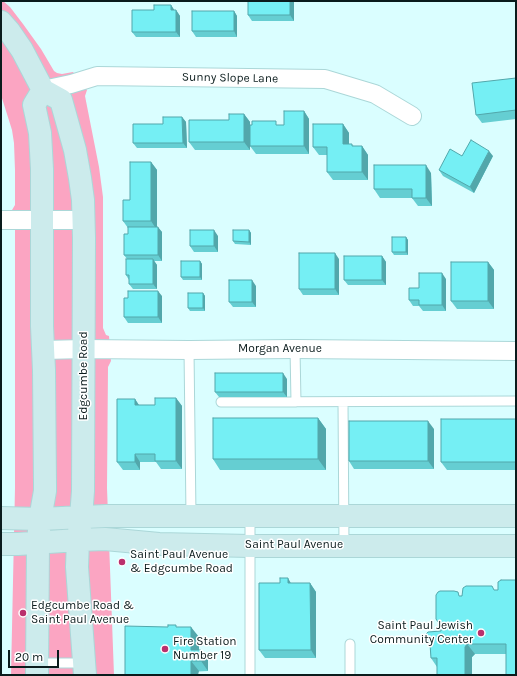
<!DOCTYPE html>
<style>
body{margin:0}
#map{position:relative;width:517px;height:676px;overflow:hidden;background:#dafeff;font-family:Karla,sans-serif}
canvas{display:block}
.frame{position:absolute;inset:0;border:2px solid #0a1b1c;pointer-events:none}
.scale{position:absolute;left:8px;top:650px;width:51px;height:18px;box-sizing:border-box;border:2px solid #0a1b1c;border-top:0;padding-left:5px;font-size:12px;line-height:14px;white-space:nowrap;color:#0a1b1c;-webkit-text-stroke:3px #fff;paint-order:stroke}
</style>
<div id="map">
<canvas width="517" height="676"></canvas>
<div class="frame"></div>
<div class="scale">20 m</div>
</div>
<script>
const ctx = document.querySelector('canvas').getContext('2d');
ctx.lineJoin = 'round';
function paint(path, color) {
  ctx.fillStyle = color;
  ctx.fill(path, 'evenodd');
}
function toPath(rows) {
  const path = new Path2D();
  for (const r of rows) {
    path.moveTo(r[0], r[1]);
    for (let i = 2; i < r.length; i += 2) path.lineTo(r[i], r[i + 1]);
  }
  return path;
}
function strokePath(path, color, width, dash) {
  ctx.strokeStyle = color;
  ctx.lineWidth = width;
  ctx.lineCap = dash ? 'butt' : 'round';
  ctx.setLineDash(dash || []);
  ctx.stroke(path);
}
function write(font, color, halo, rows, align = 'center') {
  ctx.font = font + ' Karla,sans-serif';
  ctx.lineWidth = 3;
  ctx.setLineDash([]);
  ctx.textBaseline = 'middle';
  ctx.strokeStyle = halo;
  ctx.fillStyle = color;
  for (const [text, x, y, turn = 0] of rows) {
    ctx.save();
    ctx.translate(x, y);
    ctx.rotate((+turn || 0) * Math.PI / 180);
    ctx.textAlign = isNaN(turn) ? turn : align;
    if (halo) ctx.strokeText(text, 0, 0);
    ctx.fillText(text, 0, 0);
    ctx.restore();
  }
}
paint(toPath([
 [1,1,3,1,10,7,23,24,41,49,54,71,57,73,62,74,73,72,87,90,85,96,99,167,103,197,103,328,106,335,109,336,111,361,108,367,107,488,114,675,11,675,15,488,15,229,12,210,15,205,15,170,14,143,12,130,1,95]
]), '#fba5c2');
const lane = toPath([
 [295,349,296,402],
 [189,350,191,516],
 [221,402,516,401],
 [343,402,344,546],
 [250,516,250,675],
 [350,644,350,675],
 [37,663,84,663]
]);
const street = toPath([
 [43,90,71,84,97,76,325,79,375,94,412,116],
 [1,220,83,220],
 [44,350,84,349,189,350,295,349,516,351]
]);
const secondary = toPath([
 [1,22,9,31,22,50,43,90,61,100,75,150,80,178,83,200,84,238,83,491,81,517,78,540,77,567,85,675],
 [1,518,40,519,106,516,516,516],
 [1,544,18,544,78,540,105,539,159,544,250,546,516,546],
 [37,675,38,543,40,519,45,491,45,485,44,370,42,326,42,169,40,133,34,105,43,90]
]);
strokePath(lane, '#abd7d8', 11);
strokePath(street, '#abd7d8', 20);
strokePath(secondary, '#abd7d8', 24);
strokePath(lane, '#fff', 9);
strokePath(street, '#fff', 18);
strokePath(secondary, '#ccebec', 22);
paint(toPath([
 [294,1,294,21,252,21,248,15],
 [171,5,174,10,176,10,180,16,180,37,136,37,132,32,154,10],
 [234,11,237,16,237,37,196,37,192,31],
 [516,78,516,119,482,123,476,115],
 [304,111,309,119,309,154,256,154,250,146,278,125,284,125],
 [244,114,250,122,250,150,195,150,189,142,229,120],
 [182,117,186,122,187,148,137,148,133,143,163,124],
 [343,124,349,133,349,144,354,146,362,146,368,155,368,180,333,180,327,172,327,155,319,155,313,147],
 [462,156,493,156,474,193,443,176,439,170],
 [151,162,157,170,157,227,162,232,162,261,154,261,157,265,157,289,133,289,129,284,129,280,126,275,127,259,124,255,128,234,128,228,123,221,130,200],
 [431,173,432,206,418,206,412,198,380,198,374,189],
 [249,230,251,233,251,245,235,244,233,241],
 [218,236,218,252,194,252,190,246],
 [406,237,408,240,408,255,394,255,392,252],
 [382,256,386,262,386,285,348,285,344,280],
 [339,259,339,295,303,295,299,289],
 [200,261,202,264,202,280,183,280,181,277],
 [488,262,494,270,494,309,457,309,451,301],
 [446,279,446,311,423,311,419,306,413,306,409,300,419,288],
 [256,286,256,307,233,307,229,302],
 [203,293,205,296,205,311,190,311,188,308],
 [162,296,162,323,128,323,124,317],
 [287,379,287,397,219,397,215,392],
 [176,398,182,406,182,469,161,469,156,462,140,462,140,470,123,470,117,462,135,399,139,405,155,405],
 [318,418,326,429,326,470,220,470,213,459],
 [516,419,516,470,447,470,441,462],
 [434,429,434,469,354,469,349,461],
 [516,580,506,654,475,654,472,657,437,667,431,658,430,648,425,640,441,631,441,626,436,619,460,596,498,590],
 [291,583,310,583,316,592,316,658,265,658,259,650],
 [178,627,199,637,199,650,208,660,208,671,125,675]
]), '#65ced2');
paint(toPath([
 [290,1,294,1,294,21,290,15],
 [171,5,175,11,171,10],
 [176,10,180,16,180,37,176,32],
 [234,11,237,16,237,37,234,31],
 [304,111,309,119,309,154,304,146],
 [244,114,250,122,250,150,244,142],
 [182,117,186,122,187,148,183,143],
 [343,124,349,133,349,152,343,144],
 [362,146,368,155,368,180,362,172],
 [489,151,493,156,474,193,470,187],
 [151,162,157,170,157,230,151,221],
 [426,165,431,173,432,206,426,198],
 [158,227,162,232,162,261,158,255],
 [214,230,218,236,218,252,214,246],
 [249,230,251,233,251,245,249,242],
 [406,237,408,240,408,255,406,252],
 [335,253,339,259,339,295,335,289],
 [382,256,386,262,386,285,382,280],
 [153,259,157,265,157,289,153,284],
 [200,261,202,264,202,280,200,277],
 [488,262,494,270,494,309,488,301],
 [442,273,446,279,446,311,442,305],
 [252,280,256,286,256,307,252,302],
 [158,291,162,296,162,323,158,317],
 [203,293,205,296,205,311,203,308],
 [283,373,287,379,287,397,283,392],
 [176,398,182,406,182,469,176,461],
 [135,399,140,407,135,405],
 [318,418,326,429,326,470,318,459],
 [428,421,434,429,434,469,428,461],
 [135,454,140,462,140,470,135,462],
 [288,578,293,587,288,583],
 [310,583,316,592,316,658,311,650],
 [191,627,199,637,199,660,191,650],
 [467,644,475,654,472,657,472,675,465,675,465,647],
 [201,650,208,660,208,671,201,661],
 [191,661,199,671,198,675,191,675]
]), '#52a7ab');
const building = toPath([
 [248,1,290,1,290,15,248,15,248,1],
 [154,5,171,5,171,10,176,10,176,32,132,32,132,10,154,10,154,5],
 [192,11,234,11,234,31,192,31,192,11],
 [516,78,516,110,476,115,472,83,516,78],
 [284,111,304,111,304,146,250,146,250,125,252,125,252,121,276,121,276,125,284,125,284,111],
 [229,114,244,114,244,142,189,142,189,120,229,120,229,114],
 [163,117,182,117,183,143,133,143,133,124,163,124,163,117],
 [313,124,343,124,343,144,352,144,352,146,362,146,362,172,327,172,327,147,313,147,313,124],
 [471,140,489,151,470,187,439,170,450,149,462,156,471,140],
 [130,162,151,162,151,221,123,221,123,200,130,200,130,162],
 [374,165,426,165,426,198,412,198,412,189,374,189,374,165],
 [128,227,158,227,158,255,124,255,124,234,128,234,128,227],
 [190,230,214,230,214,246,190,246,190,230],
 [233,230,249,230,249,242,233,241,233,230],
 [392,237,406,237,406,252,392,252,392,237],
 [299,253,335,253,335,289,299,289,299,253],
 [344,256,382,256,382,280,344,280,344,256],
 [126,259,153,259,153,284,129,284,129,275,126,275,126,259],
 [181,261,200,261,200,277,181,277,181,261],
 [451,262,488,262,488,301,451,301,451,262],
 [419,273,442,273,442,305,419,305,419,300,409,300,409,288,419,288,419,273],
 [229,280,252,280,252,302,229,302,229,280],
 [128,291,158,291,158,317,124,317,124,298,128,298,128,291],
 [188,293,203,293,203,308,188,308,188,293],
 [215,373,283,373,283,392,215,392,215,373],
 [155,398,176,398,176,461,155,461,155,454,135,454,135,462,117,462,117,399,135,399,135,405,155,405,155,398],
 [213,418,318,418,318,459,213,459,213,418],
 [441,419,516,419,516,462,441,462,441,419],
 [349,421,428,421,428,461,349,461,349,421],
 [280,578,288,578,288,583,310,583,311,650,259,650,259,583,280,583,280,578],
 [501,580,516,580,516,675,506,675,506,644,467,644,465,647,465,675,437,675,437,658,431,658,430,644,427,643,425,640,425,635,428,632,441,631,441,623,438,622,436,619,436,595,438,592,440,591,454,591,458,592,459,596,462,596,463,588,466,586,492,586,494,590,498,590,498,582,501,580],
 [168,625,176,625,176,627,191,627,191,650,201,650,201,661,191,661,191,675,125,675,125,626,168,627,168,625]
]);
paint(building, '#75eff4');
strokePath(building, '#52a7ab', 1);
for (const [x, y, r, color] of [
 [122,562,4,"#ba306d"],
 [23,613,4,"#ba306d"],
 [481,633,4,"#ba306d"],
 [165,649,4,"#ba306d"]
]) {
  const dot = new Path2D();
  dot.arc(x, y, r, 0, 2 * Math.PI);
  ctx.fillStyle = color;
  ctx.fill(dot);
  strokePath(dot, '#fff', 1.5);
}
write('12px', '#0a1b1c', '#fff', [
 ["Sunny Slope Lane",230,78,1],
 ["Morgan Avenue",280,349],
 ["Edgcumbe Road",84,376,-90],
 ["Saint Paul Avenue",294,545]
]);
write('12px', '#0a1b1c', '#fff', [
 ["Saint Paul Avenue",130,555],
 ["& Edgcumbe Road",130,569],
 ["Edgcumbe Road &",31,606],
 ["Saint Paul Avenue",31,620],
 ["Saint Paul Jewish",473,626,"right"],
 ["Community Center",473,640,"right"],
 ["Fire Station",173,642],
 ["Number 19",173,656]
], 'left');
</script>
